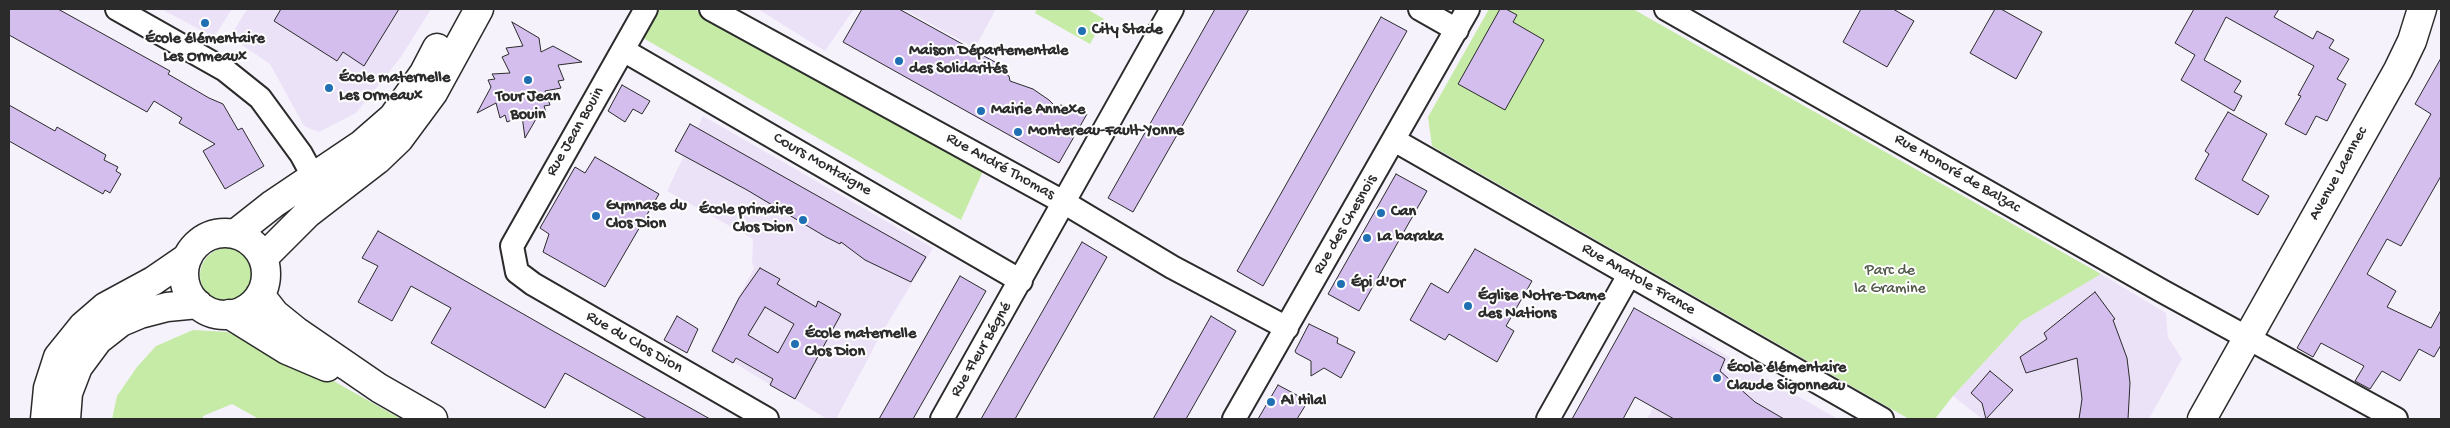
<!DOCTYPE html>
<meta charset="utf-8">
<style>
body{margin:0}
#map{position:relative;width:2450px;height:428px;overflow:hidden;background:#f6f2fc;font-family:"Gochi Hand",sans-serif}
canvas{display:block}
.frame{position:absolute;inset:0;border:10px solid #2b2b2b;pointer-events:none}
</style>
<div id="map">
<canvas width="2450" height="428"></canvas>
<div class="frame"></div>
</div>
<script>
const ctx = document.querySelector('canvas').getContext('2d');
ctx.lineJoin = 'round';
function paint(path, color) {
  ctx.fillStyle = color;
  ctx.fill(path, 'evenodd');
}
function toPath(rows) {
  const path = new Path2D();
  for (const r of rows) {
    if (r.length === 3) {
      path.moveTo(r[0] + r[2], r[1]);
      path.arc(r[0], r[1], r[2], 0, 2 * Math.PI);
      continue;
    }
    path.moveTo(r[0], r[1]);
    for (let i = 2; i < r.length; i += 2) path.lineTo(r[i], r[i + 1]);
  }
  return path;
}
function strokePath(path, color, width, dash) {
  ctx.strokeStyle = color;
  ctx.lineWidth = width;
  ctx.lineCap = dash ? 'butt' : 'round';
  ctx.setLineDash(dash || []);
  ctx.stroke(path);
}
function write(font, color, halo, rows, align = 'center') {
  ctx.font = font + ' "Gochi Hand",sans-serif';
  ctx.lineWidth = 4;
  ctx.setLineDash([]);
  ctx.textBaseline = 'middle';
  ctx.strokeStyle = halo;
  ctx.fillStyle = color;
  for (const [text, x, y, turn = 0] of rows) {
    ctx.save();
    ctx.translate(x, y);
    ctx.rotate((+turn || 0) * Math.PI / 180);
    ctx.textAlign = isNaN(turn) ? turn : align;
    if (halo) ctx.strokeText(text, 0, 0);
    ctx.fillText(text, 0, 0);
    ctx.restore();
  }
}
paint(toPath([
 [161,9,232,9,214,37],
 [247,9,431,9,401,57,356,113,319,132,304,126,270,64,230,37],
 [758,9,854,9,825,51],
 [903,9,996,9,975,48],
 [703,116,933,248,880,336,836,419,827,419,711,349,754,268,752,263,753,239,667,191],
 [2101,274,2166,313,2168,337,2182,359,2149,419,1982,419,1953,396,2022,321],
 [1692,336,1838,419,1647,419]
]), '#ece2f8');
paint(toPath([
 [660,9,694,9,984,169,961,220,643,38],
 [1037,9,1087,9,1104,19,1090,44,1035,13],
 [1489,9,1633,9,2101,274,2022,321,1953,396,1935,419,1909,419,1432,146,1428,117],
 [227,275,27],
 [193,330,227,332,323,375,401,419,259,419,232,404,203,416,203,419,112,419,117,396,137,367,156,346]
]), '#c5eba6');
const building = toPath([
 [9,9,58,9,170,71,168,74,209,98,223,104,238,130,242,128,264,166,225,189,203,151,215,144,179,123,182,118,154,101,147,112,9,35,9,9],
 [281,9,399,9,364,66,343,52,337,61,274,21,281,9],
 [862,9,899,9,1004,67,1002,72,1009,76,1010,81,1033,89,1049,100,1056,107,1061,105,1070,109,1072,106,1087,114,1059,163,843,42,862,9],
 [1215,9,1249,9,1133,212,1108,198,1215,9],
 [1500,9,1506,9,1517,15,1513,22,1544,40,1505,110,1458,84,1500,9],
 [1861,9,1893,9,1914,21,1887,67,1843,42,1861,9],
 [1995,9,2001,9,2042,32,2016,79,1970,53,1995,9],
 [2194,9,2279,9,2274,17,2313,39,2317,31,2334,40,2329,48,2349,59,2337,79,2346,84,2327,121,2316,116,2306,135,2285,124,2301,96,2298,95,2314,66,2226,17,2204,60,2241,81,2234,92,2242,96,2234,111,2181,80,2195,55,2175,43,2194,9],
 [1381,17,1407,31,1263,286,1237,271,1381,17],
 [512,22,539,38,541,52,553,46,582,62,558,65,564,80,558,81,561,88,545,91,550,105,544,106,546,112,539,114,525,138,522,116,507,122,505,115,500,118,496,103,477,113,491,87,488,80,495,79,492,74,510,73,502,57,509,54,506,48,523,46,512,22],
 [2441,58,2441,176,2401,246,2387,239,2367,274,2396,291,2387,307,2431,328,2441,310,2441,345,2434,357,2419,349,2400,381,2382,371,2370,389,2355,381,2364,366,2321,343,2313,357,2297,348,2431,114,2415,104,2441,58],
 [622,85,650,101,642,114,633,109,625,122,608,111,622,85],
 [9,105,55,131,57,127,106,155,104,160,118,167,116,171,121,174,110,193,105,190,103,194,9,141,9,105],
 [2228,112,2267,134,2242,180,2269,196,2258,215,2195,179,2209,154,2205,151,2228,112],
 [690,124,926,257,911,282,865,260,841,242,840,244,826,237,747,190,675,151,690,124],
 [595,157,659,194,605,287,543,252,549,234,540,228,575,167,585,173,595,157],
 [1396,174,1427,191,1359,311,1328,294,1396,174],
 [378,231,553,331,710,419,647,419,565,373,545,408,431,343,451,308,411,286,392,321,358,302,378,266,362,258,378,231],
 [1082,242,1107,257,1015,419,981,419,1082,242],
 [1475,249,1532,281,1506,326,1514,331,1497,362,1449,334,1445,340,1410,320,1431,283,1448,293,1475,249],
 [760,268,780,279,777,284,816,307,818,301,841,314,795,399,770,385,773,379,736,358,733,363,712,351,739,298,760,268],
 [765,307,794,324,778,353,748,335,765,307],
 [960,276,986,291,913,419,879,419,960,276],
 [2095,292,2115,319,2113,320,2127,358,2130,383,2128,419,2079,419,2082,399,2077,358,2026,373,2020,357,2047,339,2044,333,2095,292],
 [1634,308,1725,359,1720,371,1755,402,1784,419,1674,419,1635,397,1623,419,1572,419,1634,308],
 [677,316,698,329,687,353,664,340,677,316],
 [1211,316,1236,331,1186,419,1153,419,1211,316],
 [1309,324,1338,338,1337,343,1355,352,1341,378,1324,368,1311,376,1311,361,1296,353,1295,351,1309,324],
 [1990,371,2013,390,1986,419,1982,403,1971,393,1990,371],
 [1278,385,1308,401,1297,419,1258,419,1278,385]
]);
paint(building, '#d4beee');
strokePath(building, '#2b2b2b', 1);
const street = toPath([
 [117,9,225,70,260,98,301,154,313,176],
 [646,9,512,246,517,272,533,284,767,419],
 [711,9,1065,203,1172,267,1287,328],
 [1420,9,1457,30],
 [1666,9,2162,291,2396,419],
 [623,50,1021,281],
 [1394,140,1882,419],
 [942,419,1172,9],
 [1234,419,1468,9],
 [1548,419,1629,275]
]);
const secondary = toPath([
 [225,274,41],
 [235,234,273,204,362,144,393,117,424,73,437,48],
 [263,258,307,214,377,160,399,139,433,93,479,9],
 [260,295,275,314,296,331,379,388,433,419],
 [229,314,287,350,327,367],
 [45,419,48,388,58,357,83,326,105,307,153,281,188,257],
 [66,419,68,393,78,367,98,340,121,322,140,314,167,307,198,304],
 [2202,419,2398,70,2412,41,2422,9]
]);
strokePath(street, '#2b2b2b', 26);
strokePath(secondary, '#2b2b2b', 31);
strokePath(street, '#fff', 22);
strokePath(secondary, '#fff', 28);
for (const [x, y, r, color] of [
 [205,23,5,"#1f6fb2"],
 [1082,31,5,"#1f6fb2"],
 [899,61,5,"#1f6fb2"],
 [528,80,5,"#1f6fb2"],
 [329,88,5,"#1f6fb2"],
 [981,111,5,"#1f6fb2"],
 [1018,132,5,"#1f6fb2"],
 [1381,213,5,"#1f6fb2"],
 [596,216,5,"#1f6fb2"],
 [803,220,5,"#1f6fb2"],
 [1367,238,5,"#1f6fb2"],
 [1341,284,5,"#1f6fb2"],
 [1468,306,5,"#1f6fb2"],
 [795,344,5,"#1f6fb2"],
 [1717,378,5,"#1f6fb2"],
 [1271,402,5,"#1f6fb2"]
]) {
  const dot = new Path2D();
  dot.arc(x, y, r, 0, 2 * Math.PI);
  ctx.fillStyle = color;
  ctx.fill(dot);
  strokePath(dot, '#fff', 2);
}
write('bold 16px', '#2b2b2b', '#fff', [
 ["City Stade",1092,31],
 ["École élémentaire",205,40,"center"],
 ["Les Ormeaux",205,58,"center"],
 ["Maison Départementale",909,52],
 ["des Solidarités",909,70],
 ["École maternelle",339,79],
 ["Les Ormeaux",339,97],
 ["Tour Jean",528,98,"center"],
 ["Bouin",528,116,"center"],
 ["Mairie Annexe",991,111],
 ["Montereau-Fault-Yonne",1028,132],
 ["Gymnase du",606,207],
 ["Clos Dion",606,225],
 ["École primaire",793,211,"right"],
 ["Clos Dion",793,229,"right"],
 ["Can",1391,213],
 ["La baraka",1377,238],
 ["Épi d'Or",1351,284],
 ["Église Notre-Dame",1478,297],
 ["des Nations",1478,315],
 ["École maternelle",805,335],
 ["Clos Dion",805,353],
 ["École élémentaire",1727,369],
 ["Claude Sigonneau",1727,387],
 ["Al Hilal",1281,402]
], 'left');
write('16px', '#2b2b2b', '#fff', [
 ["Rue Jean Bouin",576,132,-60],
 ["Cours Montaigne",822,165,30],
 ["Rue André Thomas",1000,167,29],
 ["Rue Honoré de Balzac",1957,174,30],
 ["Avenue Laennec",2339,174,-61],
 ["Rue des Chesnois",1346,225,-60],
 ["Rue Anatole France",1638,280,30],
 ["Rue du Clos Dion",634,343,30],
 ["Rue Fleur Bégné",982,350,-60]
]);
write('16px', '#525b4a', '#fff', [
 ["Parc de",1890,272],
 ["la Gramine",1890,290]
]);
</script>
